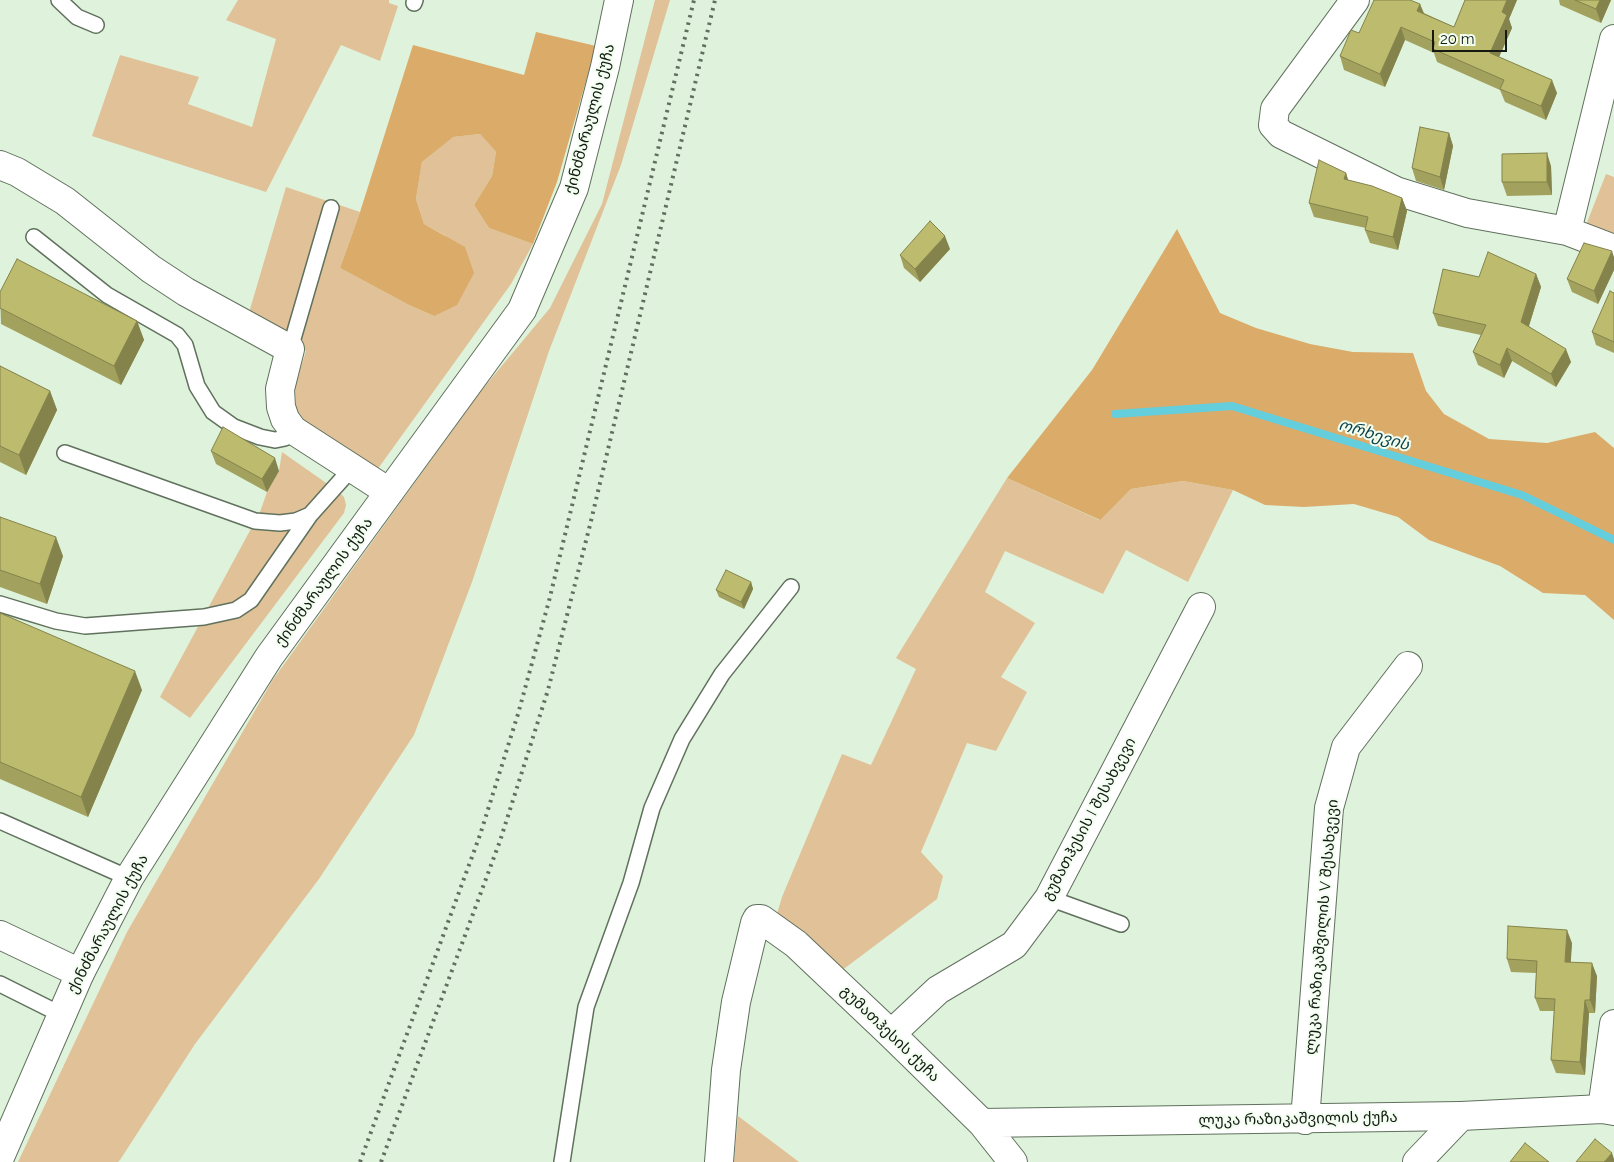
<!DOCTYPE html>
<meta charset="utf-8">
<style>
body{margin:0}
#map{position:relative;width:1614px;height:1162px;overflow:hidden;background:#dff3dc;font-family:Raleway,sans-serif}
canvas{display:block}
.scale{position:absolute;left:1432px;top:30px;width:75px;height:22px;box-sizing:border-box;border:2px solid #141a12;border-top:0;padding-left:6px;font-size:15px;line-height:18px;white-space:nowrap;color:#141a12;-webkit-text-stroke:4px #f2fef0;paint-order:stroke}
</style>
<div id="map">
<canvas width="1614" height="1162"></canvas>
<div class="scale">20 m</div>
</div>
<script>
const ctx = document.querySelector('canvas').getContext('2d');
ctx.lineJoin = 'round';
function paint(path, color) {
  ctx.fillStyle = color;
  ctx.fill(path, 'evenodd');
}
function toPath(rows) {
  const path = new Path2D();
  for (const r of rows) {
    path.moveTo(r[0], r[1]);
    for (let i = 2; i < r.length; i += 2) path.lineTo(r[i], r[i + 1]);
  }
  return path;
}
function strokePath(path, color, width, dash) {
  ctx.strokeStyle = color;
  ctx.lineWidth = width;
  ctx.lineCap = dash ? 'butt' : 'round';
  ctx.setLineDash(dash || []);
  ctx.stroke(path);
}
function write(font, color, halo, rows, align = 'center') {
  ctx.font = font + ' Raleway,"Noto Sans Georgian",sans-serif';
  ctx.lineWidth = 4;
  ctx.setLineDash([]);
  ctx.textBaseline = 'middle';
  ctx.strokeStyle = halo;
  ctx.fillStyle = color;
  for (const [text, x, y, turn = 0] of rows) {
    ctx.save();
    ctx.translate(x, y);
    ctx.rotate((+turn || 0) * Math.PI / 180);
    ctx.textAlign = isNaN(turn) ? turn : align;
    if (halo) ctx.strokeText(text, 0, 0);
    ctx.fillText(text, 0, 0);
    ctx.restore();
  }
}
paint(toPath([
 [238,0,389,0,389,3,398,6,380,61,341,45,266,192,92,136,120,55,199,77,188,104,252,127,276,39,226,20],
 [655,0,670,0,621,165,549,351,472,582,414,735,319,879,195,1044,120,1160,118,1162,18,1162,127,932,272,681,480,392,550,308,602,204],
 [480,134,496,152,492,176,474,205,489,228,533,244,511,284,377,470,310,428,296,409,295,385,306,351,248,316,286,187,360,212,340,268,409,305,434,316,446,236,424,224,416,199,422,162,452,137],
 [1606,174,1614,177,1614,237,1586,225],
 [282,452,339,492,344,497,346,505,344,513,190,718,160,697,260,512,267,492,279,471],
 [1007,478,1099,520,1131,489,1183,481,1233,490,1188,582,1126,550,1103,594,1005,551,985,592,1035,623,1001,677,1027,692,996,751,967,743,921,852,943,876,937,899,841,971,776,917,782,897,842,754,871,765,916,669,896,658],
 [738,1116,799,1162,734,1162]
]), '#e0c198');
paint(toPath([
 [536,32,596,46,557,182,533,244,489,228,474,205,492,176,496,152,480,134,453,137,422,162,416,199,424,224,465,247,474,273,457,305,434,316,409,305,340,268,360,212,413,45,524,75],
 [1177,229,1220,313,1256,328,1310,344,1353,352,1413,353,1426,391,1444,414,1489,439,1547,443,1595,432,1614,448,1614,620,1585,595,1543,593,1500,566,1429,540,1398,517,1354,504,1304,507,1265,505,1233,490,1183,481,1131,489,1100,520,1007,478,1092,370]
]), '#dbab6a');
strokePath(toPath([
 [1115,414,1232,406,1522,495,1614,540]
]), '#64cedd', 8);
const service = toPath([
 [59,0,77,17,96,25],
 [414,3,415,0],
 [34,237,107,295,177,335,185,345,197,386,213,412,234,427,260,437,275,440,285,438,293,430],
 [290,349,331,208],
 [65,453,255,521,280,523,296,521,310,515,352,468],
 [0,604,56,621,85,626,204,617,236,610,251,600,310,515],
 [0,821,129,878],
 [1049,898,1121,924],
 [0,984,62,1015],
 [562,1162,586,1007,631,883,652,808,682,739,722,674,791,587]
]);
const minor = toPath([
 [1355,0,1275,109,1273,125,1281,134,1396,191,1467,213,1567,231,1614,249],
 [0,165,17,172,65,201,151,269,186,292,290,349,280,389,281,407,285,419,293,430,389,492],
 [1567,231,1614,39],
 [0,935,80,973],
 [891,1034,938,990,1014,945,1049,898,1201,607],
 [1602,1109,1614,1024],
 [1305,1120,1329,808,1346,747,1408,666],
 [982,1123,1461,1116],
 [719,1162,726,1070,736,1002,755,923,757,919,761,919,796,944,891,1034,982,1123,1013,1162]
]);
const tertiary = toPath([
 [1417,1162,1461,1116,1602,1109,1614,1111]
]);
const secondary = toPath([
 [0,1157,80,973,129,878,269,657,522,310,574,188,605,67,619,0]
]);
strokePath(service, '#60715d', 18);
strokePath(minor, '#60715d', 30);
strokePath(tertiary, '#60715d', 30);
strokePath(secondary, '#60715d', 30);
strokePath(service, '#fff', 15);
strokePath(minor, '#fff', 28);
strokePath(tertiary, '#fff', 28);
strokePath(secondary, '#fff', 28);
strokePath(toPath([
 [360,1162,480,835,518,714,549,601,694,0],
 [381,1162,500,841,548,690,590,525,715,0]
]), '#626e60', 4, [2.5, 5]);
paint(toPath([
 [1465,0,1517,0,1509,19,1512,28,1499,57,1557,93,1546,120,1505,102,1500,90,1437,62,1434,53,1405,40,1385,87,1344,70,1340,56,1359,33,1420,4,1424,13,1454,27],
 [1559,0,1611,0,1601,23,1560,5],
 [1449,133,1453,146,1444,190,1416,181,1412,168],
 [1551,166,1552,195,1507,196,1502,182],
 [1346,173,1348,180,1402,198,1407,211,1398,250,1370,243,1365,230,1366,228,1314,217,1309,203],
 [950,249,920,282,904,268,900,255],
 [1614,257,1614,270,1598,304,1572,292,1567,279],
 [1536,274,1541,287,1529,326,1571,362,1556,387,1512,361,1504,378,1478,365,1473,352,1481,335,1438,326,1433,313,1479,277],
 [0,292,137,321,144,340,121,385,1,324],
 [1614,293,1614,353,1596,345,1592,332],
 [0,366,50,391,57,410,26,475,0,462],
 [211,451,279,471,267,492,216,464],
 [0,517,63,556,47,604,0,587],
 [751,582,753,589,744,609,719,597,716,590],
 [0,613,142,690,88,817,0,779],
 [1572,943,1570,962,1597,976,1595,1013,1589,1013,1585,1075,1556,1073,1551,1060,1554,1011,1540,1011,1535,998,1536,973,1511,972,1507,959]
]), '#a3a15e');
paint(toPath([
 [1507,0,1517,0,1509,19,1512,28,1495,66,1490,53,1502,12],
 [1600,0,1611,0,1601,23,1596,9],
 [1420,4,1425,17,1417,11],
 [1401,27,1405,40,1385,87,1380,74],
 [1552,80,1557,93,1546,120,1541,106],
 [1449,133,1453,146,1444,190,1440,177],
 [1547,153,1551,166,1552,195,1547,182],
 [1346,173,1350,186,1344,179],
 [1402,198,1407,211,1398,250,1393,237],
 [945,236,950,249,920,282,915,269],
 [1612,251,1614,257,1614,270,1598,304,1594,291],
 [1536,274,1541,287,1526,335,1521,322],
 [137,321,144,340,121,385,114,366],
 [1507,348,1512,361,1504,378,1500,365],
 [1566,349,1571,362,1556,387,1551,374],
 [50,391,57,410,26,475,19,455],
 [275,458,279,471,267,492,262,479],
 [56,537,63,556,47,604,40,584],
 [751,582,753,589,744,609,741,602],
 [135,671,142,690,88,817,81,797],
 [1567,930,1572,943,1570,975,1565,962],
 [1592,963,1597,976,1595,1013,1590,1000],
 [1585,1000,1589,1013,1585,1075,1580,1062],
 [1612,1153,1614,1159,1614,1162,1604,1162]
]), '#84834c');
const building = toPath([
 [1374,0,1410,0,1420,4,1417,11,1454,27,1465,0,1507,0,1502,12,1507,15,1490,53,1552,80,1541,106,1500,89,1504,80,1433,49,1435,42,1401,27,1380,74,1340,56,1351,30,1359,33,1374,0],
 [1575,0,1600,0,1596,9,1575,0],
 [1420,127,1449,133,1440,177,1412,168,1420,127],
 [1547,153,1547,182,1502,182,1502,154,1547,153],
 [1319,160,1346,173,1344,179,1372,186,1402,198,1393,237,1365,230,1368,217,1309,203,1319,160],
 [930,221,945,236,915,269,900,255,930,221],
 [1584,243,1612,251,1594,291,1567,279,1584,243],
 [1488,252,1536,274,1521,322,1566,349,1551,374,1507,348,1500,365,1473,352,1486,325,1433,313,1443,269,1479,277,1488,252],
 [17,259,137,321,114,366,0,308,0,292,17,259],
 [1610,291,1614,293,1614,342,1592,332,1610,291],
 [0,366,50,391,19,455,0,446,0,366],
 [223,427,275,458,262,479,211,451,223,427],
 [0,517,56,537,40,584,0,570,0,517],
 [726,570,751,582,741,602,716,590,726,570],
 [0,613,135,671,81,797,0,762,0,613],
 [1508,926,1567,930,1565,962,1592,963,1590,1000,1585,1000,1580,1062,1551,1060,1555,999,1535,998,1537,961,1507,959,1508,926],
 [1595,1139,1612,1153,1604,1162,1576,1162,1595,1139],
 [1525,1143,1549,1162,1510,1162,1525,1143]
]);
paint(building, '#bdbb6d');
strokePath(building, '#84834c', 1);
write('15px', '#141a12', '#f2fef0', [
 ["ქინძმარაულის ქუჩა",590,119,-75],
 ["ქინძმარაულის ქუჩა",324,582,-54],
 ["გუმათჰესის I შესახვევი",1089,819,-62],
 ["ქინძმარაულის ქუჩა",108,924,-62],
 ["ლუკა რაზიკაშვილის V შესახვევი",1322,927,-85],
 ["გუმათჰესის ქუჩა",890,1034,44],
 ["ლუკა რაზიკაშვილის ქუჩა",1298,1119,-1]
]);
write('italic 16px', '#0c3e45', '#f2fef0', [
 ["ორხევის",1374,435,17]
]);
</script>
